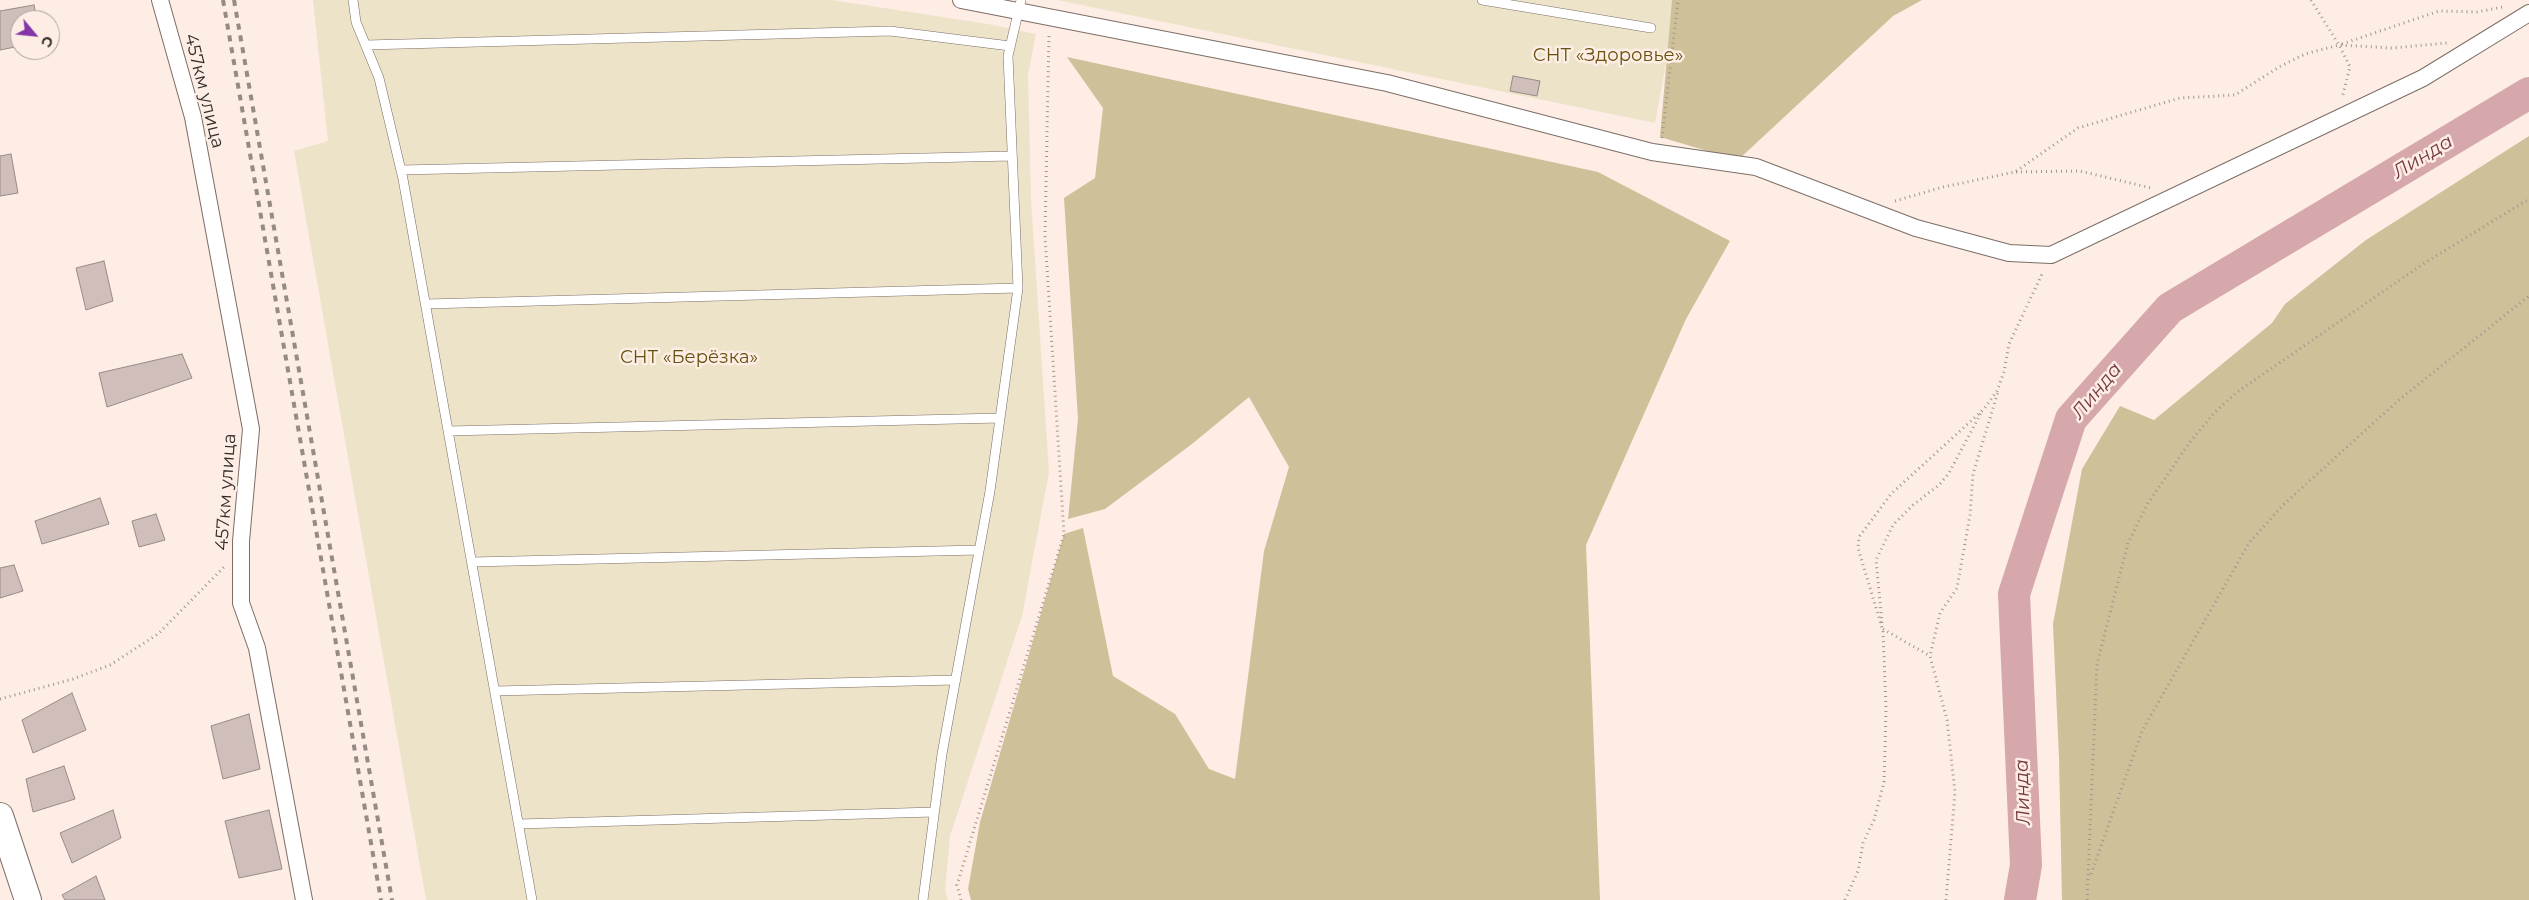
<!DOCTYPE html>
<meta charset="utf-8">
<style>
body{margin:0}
#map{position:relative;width:2529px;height:900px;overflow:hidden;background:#fdede5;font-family:Montserrat,sans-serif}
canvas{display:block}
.north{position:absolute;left:10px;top:10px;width:50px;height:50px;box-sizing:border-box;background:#fdede5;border:1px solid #aca09a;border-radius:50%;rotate:118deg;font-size:14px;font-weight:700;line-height:20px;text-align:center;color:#322d29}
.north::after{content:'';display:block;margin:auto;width:18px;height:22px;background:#8436a6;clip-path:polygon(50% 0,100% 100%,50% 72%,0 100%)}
</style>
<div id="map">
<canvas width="2529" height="900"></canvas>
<div class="north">С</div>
</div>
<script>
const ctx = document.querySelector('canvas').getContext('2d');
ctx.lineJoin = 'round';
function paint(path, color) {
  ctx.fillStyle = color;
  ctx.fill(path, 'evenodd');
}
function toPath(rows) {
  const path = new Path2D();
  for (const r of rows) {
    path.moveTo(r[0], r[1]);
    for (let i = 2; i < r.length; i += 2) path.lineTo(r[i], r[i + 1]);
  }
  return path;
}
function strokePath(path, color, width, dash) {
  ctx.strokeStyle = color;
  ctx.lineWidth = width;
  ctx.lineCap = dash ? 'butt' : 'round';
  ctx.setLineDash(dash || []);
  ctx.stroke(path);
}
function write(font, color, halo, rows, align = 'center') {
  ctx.font = font + ' Montserrat,sans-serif';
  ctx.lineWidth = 5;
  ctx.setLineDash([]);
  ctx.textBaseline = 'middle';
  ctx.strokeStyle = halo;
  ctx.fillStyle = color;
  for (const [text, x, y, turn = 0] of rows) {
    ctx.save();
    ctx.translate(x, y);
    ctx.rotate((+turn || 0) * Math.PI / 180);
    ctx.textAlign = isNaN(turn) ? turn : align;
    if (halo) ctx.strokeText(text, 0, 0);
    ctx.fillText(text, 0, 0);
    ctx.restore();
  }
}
paint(toPath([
 [313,0,832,0,988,24,1036,34,1028,75,1031,200,1049,472,1022,616,950,836,945,890,948,900,426,900,294,151,328,141],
 [1057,0,1678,0,1655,123]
]), '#ede3c9');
paint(toPath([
 [1672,0,1922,0,1893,16,1738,160,1660,137],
 [1067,57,1598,172,1730,241,1686,319,1586,545,1600,900,971,900,968,889,980,822,1064,534,1083,528,1113,676,1175,714,1209,769,1235,779,1264,551,1289,467,1249,397,1192,444,1105,509,1068,519,1078,419,1064,198,1095,178,1103,108],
 [2529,136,2529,900,2062,900,2059,758,2053,624,2082,469,2120,406,2154,420,2272,323,2285,304,2366,240]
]), '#cec098');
strokePath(toPath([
 [2020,900,2026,865,2014,594,2071,419,2170,308,2529,93]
]), '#d6a8ac', 32);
const building = toPath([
 [34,5,37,20,20,20,20,46,0,50,0,11,34,5],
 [1513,76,1540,81,1537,96,1510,91,1513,76],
 [11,154,18,193,0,196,0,156,11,154],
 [104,261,113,301,86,310,76,268,104,261],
 [182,354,192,378,107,407,99,373,182,354],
 [100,498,109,524,42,544,35,521,100,498],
 [156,514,165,540,139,547,132,521,156,514],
 [14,565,23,591,0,598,0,568,14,565],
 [72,693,86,730,33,753,22,720,72,693],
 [249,714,260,769,223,779,211,726,249,714],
 [64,766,75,799,33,812,26,779,64,766],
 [113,810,121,838,72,863,60,833,113,810],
 [269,810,282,869,239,878,225,821,269,810],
 [96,876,105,900,65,900,62,895,96,876]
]);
paint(building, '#d0bebb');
strokePath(building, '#9a8a86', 1);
const lane = toPath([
 [353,0,356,22,379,78,403,179,532,900],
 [1482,0,1651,28],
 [366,45,890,31,1010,46],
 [401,170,1012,156],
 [426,304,1018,288],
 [448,431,1000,418],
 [472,562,979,550],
 [495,691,956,680],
 [519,824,934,812],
 [923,900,942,754,990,491,1018,288,1008,56,1021,0]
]);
const street = toPath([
 [160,0,193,117,251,429,241,541,241,603,257,648,304,900],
 [961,0,1387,83,1652,152,1756,167,1916,228,2009,253,2051,255,2423,78,2529,13]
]);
const primary = toPath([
 [0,816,28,900]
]);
strokePath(lane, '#7c6e66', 10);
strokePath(street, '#7c6e66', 18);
strokePath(primary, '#7c6e66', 28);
strokePath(toPath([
 [2311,0,2339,45,2350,67,2342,98],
 [2342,44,2439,11,2477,12,2503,7],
 [1662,138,1678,0],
 [2016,172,2080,171,2151,188],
 [1895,201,1943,187,2015,172,2078,128,2180,98,2235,95,2279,67,2305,54,2339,45,2392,48,2447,43],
 [1882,623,1876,560,1893,525,1913,505,1939,485,1949,473,1982,411],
 [1883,629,1930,656],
 [0,699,73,679,110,665,158,634,224,567],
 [2091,874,2142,731,2249,543,2284,504,2400,399,2529,296],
 [961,900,957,885,1064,534,1045,236,1049,33],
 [1845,900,1858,871,1863,843,1874,820,1884,782,1885,751,1886,707,1883,631,1858,548,1859,537,1891,494,1984,409,1997,391,2004,372,2009,344,2043,272],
 [1946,900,1955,792,1947,720,1930,656,1940,613,1957,588,1970,515,1973,474,1998,392],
 [2087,900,2097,664,2128,543,2148,503,2190,442,2215,412,2237,392,2423,264,2529,199]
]), '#a0958f', 3, [1, 4]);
strokePath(lane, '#fff', 9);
strokePath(street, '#fff', 16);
strokePath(primary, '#fff', 26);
strokePath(toPath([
 [223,0,381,900],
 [234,0,392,900]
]), '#958b85', 4, [6, 6]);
write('18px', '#66510d', '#fdede5', [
 ["СНТ «Здоровье»",1608,56],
 ["СНТ «Берёзка»",689,358]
]);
write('18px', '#322d29', '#fdede5', [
 ["457км улица",204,91,76],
 ["457км улица",226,492,-86]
]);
write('italic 19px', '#753841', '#fdede5', [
 ["Линда",2423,157,-31],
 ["Линда",2097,391,-50],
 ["Линда",2023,792,-92]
]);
</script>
